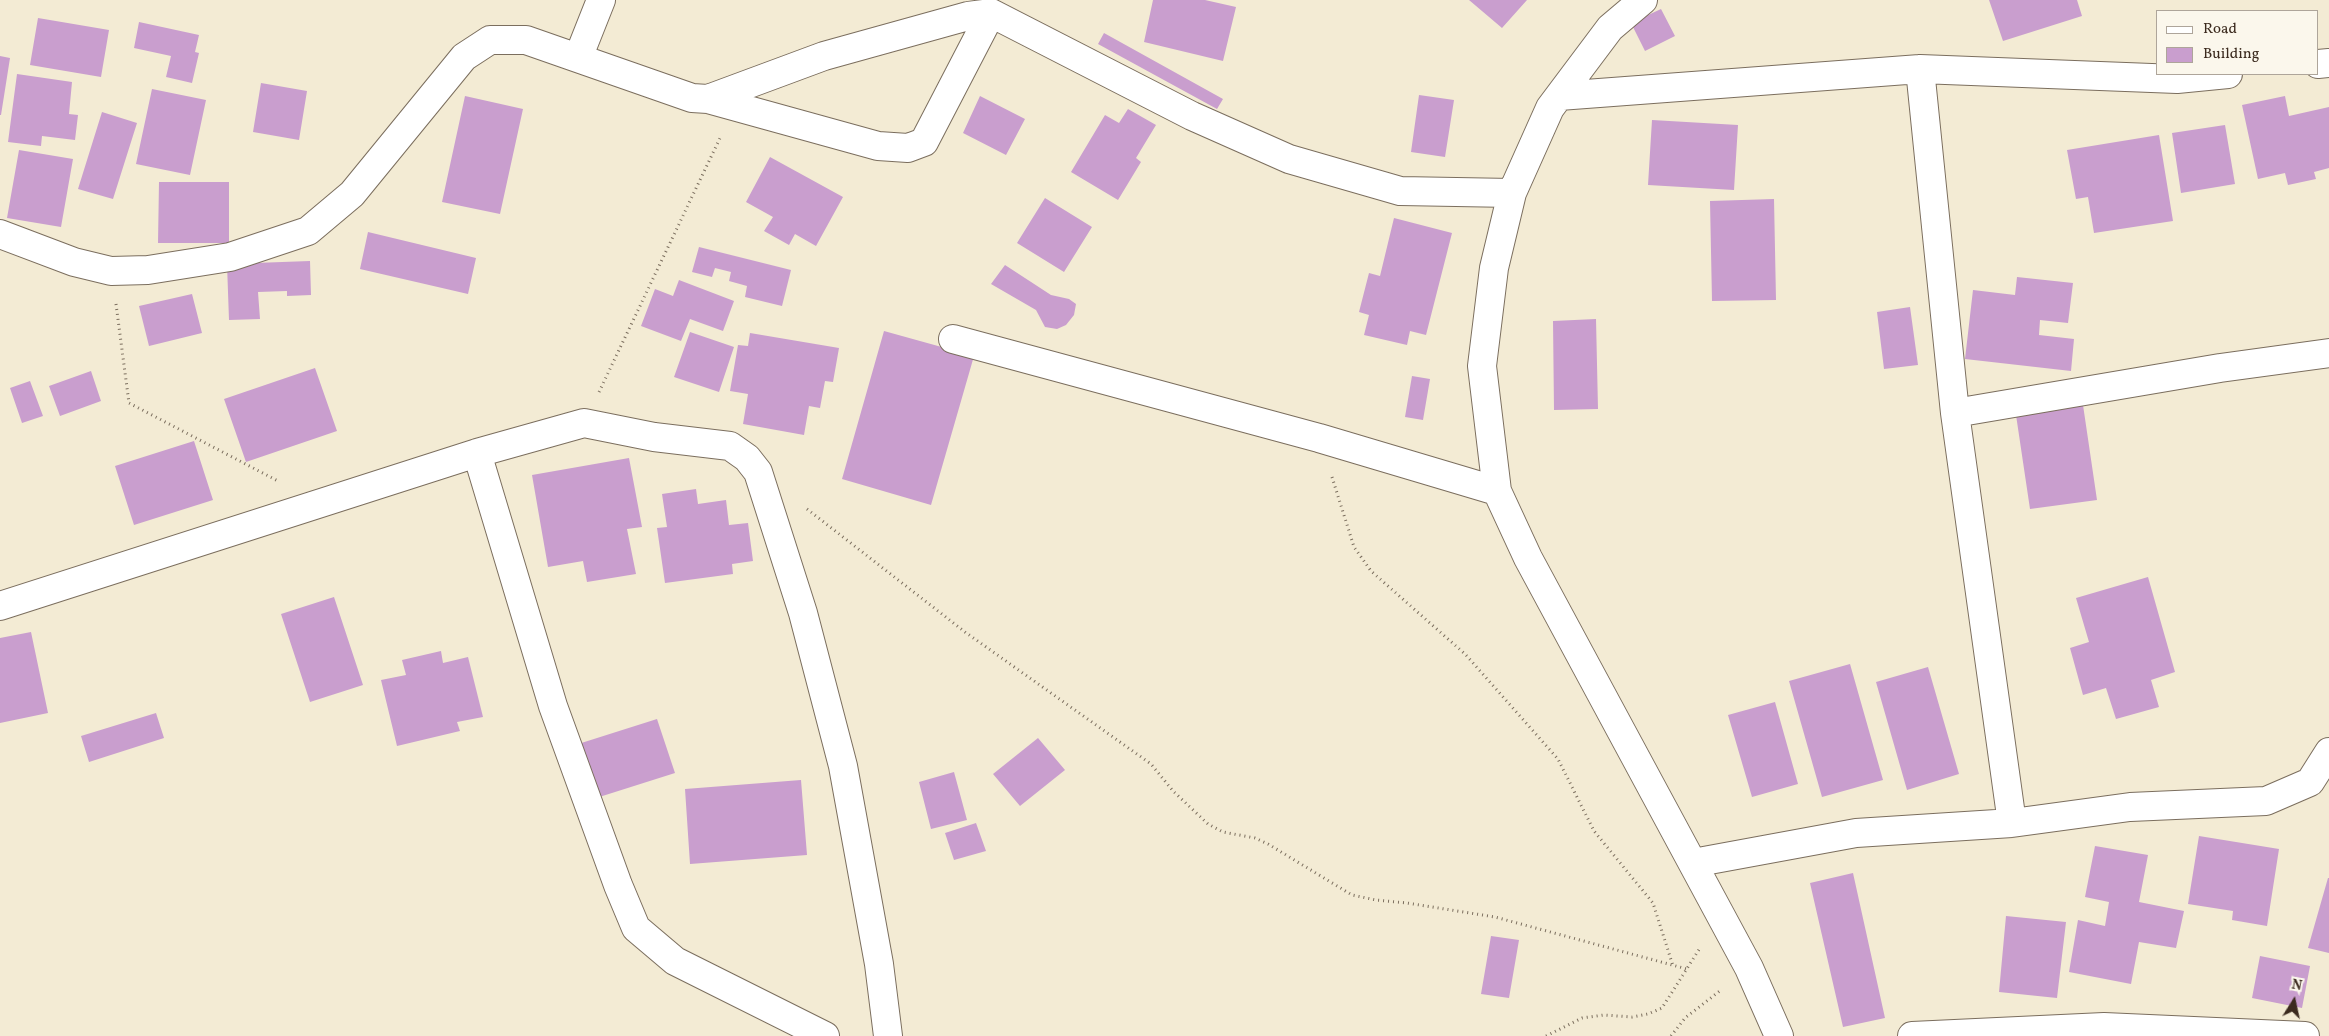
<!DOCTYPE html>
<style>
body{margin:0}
#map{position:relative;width:2329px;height:1036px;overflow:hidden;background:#f3ebd4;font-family:Vollkorn,serif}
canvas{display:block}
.legend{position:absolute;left:2156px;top:10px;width:162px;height:65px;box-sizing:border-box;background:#fbf7ec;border:1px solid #aea59a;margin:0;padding:6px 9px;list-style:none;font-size:15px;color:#3b2a1e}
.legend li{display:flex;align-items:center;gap:10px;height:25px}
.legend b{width:25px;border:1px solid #aea59a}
.north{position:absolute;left:2269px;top:976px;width:50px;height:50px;-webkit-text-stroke:4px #fbf7ec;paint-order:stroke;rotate:10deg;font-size:14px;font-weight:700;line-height:20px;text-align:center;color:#3b2a1e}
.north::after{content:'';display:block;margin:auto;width:18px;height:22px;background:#3b2a1e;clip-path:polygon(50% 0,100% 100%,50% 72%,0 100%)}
</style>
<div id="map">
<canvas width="2329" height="1036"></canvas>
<ul class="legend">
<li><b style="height:6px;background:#fff"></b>Road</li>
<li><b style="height:14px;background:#c99ece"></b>Building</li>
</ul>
<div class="north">N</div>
</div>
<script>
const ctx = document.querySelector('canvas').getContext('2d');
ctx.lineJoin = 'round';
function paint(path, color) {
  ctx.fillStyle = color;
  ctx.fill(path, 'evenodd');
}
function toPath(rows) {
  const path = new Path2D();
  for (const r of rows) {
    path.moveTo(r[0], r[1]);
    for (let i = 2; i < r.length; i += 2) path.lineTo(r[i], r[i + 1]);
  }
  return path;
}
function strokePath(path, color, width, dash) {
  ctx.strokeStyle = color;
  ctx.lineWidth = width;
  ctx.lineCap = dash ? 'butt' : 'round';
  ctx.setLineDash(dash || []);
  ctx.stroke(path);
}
paint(toPath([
 [1153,0,1205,0,1236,7,1223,61,1144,42],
 [1469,0,1527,0,1502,28],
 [1989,0,2077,0,2082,16,2003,41],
 [1661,9,1675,36,1645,51,1631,23],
 [38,18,109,30,101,77,30,65],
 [139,22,199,35,195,52,199,53,192,83,166,77,171,56,134,48],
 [1104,33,1223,99,1217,109,1098,44],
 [0,56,10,58,1,115,0,115],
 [17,74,72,82,69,114,78,115,75,140,42,136,41,146,8,142],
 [261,83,307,91,299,140,253,132],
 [152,89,206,100,190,175,136,164],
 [1419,95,1454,100,1445,157,1411,152],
 [465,96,523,109,500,214,442,202],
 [980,96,1025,119,1006,155,963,133],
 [2285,96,2289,116,2329,107,2329,168,2314,172,2316,179,2288,185,2285,173,2258,179,2242,105],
 [1128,109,1156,125,1136,158,1141,162,1118,200,1071,172,1105,115,1119,123],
 [102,112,137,123,113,199,78,189],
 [1652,120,1738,125,1734,190,1648,185],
 [2225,125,2235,184,2181,193,2172,133],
 [2159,135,2173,221,2094,233,2088,197,2076,199,2067,150],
 [19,150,73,159,61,227,7,218],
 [770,157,843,197,816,246,795,234,789,245,764,231,773,217,746,202],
 [159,182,229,182,229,243,158,243],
 [1045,198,1092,227,1064,272,1017,243],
 [1774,199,1776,300,1712,301,1710,201],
 [1394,218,1452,233,1426,335,1410,331,1407,345,1364,335,1369,315,1359,312,1369,273,1380,276],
 [368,232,476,258,468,294,360,269],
 [699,247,791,270,782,306,745,297,747,286,729,281,731,272,715,268,712,277,692,272],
 [310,261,311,295,287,296,287,291,258,292,260,319,229,320,227,264],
 [1005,265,1051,295,1069,299,1076,304,1074,315,1066,325,1057,329,1045,327,1036,310,991,284],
 [2017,277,2073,283,2068,323,2040,320,2039,335,2074,339,2071,371,1965,359,1973,290,2015,295],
 [679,280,734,301,723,331,690,319,681,341,641,326,655,289,673,296],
 [192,294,202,333,149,346,139,306],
 [1910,307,1918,365,1884,369,1877,312],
 [1596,319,1598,409,1554,410,1553,321],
 [884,331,974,356,931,505,842,479],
 [690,332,734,347,719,392,674,377],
 [750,333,839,348,833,382,825,381,820,408,809,406,804,435,743,424,748,394,730,391,738,345,748,346],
 [315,368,337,431,246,462,224,399],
 [91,371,101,401,60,416,49,386],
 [1412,376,1430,379,1423,420,1405,417],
 [30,381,43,416,22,423,10,388],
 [2083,405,2097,500,2030,509,2016,415],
 [194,441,213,500,134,525,115,466],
 [629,458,642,527,627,529,636,574,587,582,583,561,548,567,532,475],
 [696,489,698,504,726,500,729,525,748,523,753,561,732,564,733,574,665,583,657,528,667,527,662,494],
 [2148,577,2175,672,2151,680,2159,707,2116,719,2106,688,2083,695,2070,648,2089,642,2076,598],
 [334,597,363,685,310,702,281,614],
 [31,632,48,713,0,723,0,638],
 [441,651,443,663,468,657,483,717,457,722,460,731,397,746,381,680,406,675,402,660],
 [1850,664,1883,780,1822,797,1789,681],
 [1928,667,1959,774,1907,790,1876,682],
 [1775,702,1798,784,1752,797,1728,715],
 [156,713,164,738,89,762,81,736],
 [657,719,675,773,593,799,575,745],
 [1038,738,1065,770,1020,806,993,774],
 [954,772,967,820,931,829,919,782],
 [801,780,807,855,690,864,685,789],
 [976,823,986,851,954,860,945,833],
 [2199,836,2279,849,2267,926,2232,920,2233,911,2188,904],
 [2095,846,2148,855,2139,902,2184,911,2176,948,2139,942,2131,984,2069,972,2078,920,2105,926,2109,902,2085,897],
 [1853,873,1885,1018,1843,1027,1810,883],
 [2328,878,2329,878,2329,953,2308,948],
 [2006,916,2066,922,2057,998,1999,992],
 [1491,936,1519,940,1509,998,1481,994],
 [2260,956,2310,966,2302,1008,2252,998]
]), '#c99ece');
const minor = toPath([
 [1643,0,1610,28,1550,108,1512,193,1494,268,1482,366,1497,491,1528,558,1749,968,1779,1036],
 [578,58,601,0],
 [2318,64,2329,63],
 [1920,69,1955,413,2012,823],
 [1559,96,1920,69,2177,79,2228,74],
 [708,99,878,146,908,148,924,142,991,13],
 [0,234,74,262,111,271,148,270,230,257,308,231,352,194,464,57,490,40,526,40,692,98,708,99,824,56,968,16,991,13,1192,116,1289,159,1400,191,1512,193],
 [953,339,1319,438,1497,491],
 [1955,413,2220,368,2329,353],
 [477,453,553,706,618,885,636,928,675,961,825,1036],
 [0,606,477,453,584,423,654,437,730,446,747,458,758,472,803,613,843,766,879,964,888,1036],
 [1693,863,1856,833,2012,823,2130,807,2266,801,2310,782,2329,752],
 [1912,1036,2104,1027,2305,1036]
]);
strokePath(minor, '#7b6e5e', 30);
strokePath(toPath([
 [116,304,129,403,278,481],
 [599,392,720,138],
 [1332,477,1354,547,1371,571,1465,654,1558,759,1594,831,1653,903,1673,966],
 [807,509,965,632,1151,764,1173,791,1208,824,1223,832,1255,838,1268,844,1352,895,1376,900,1407,903,1495,917,1687,969],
 [1546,1036,1582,1018,1604,1015,1632,1017,1648,1014,1662,1008,1700,948],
 [1671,1036,1685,1018,1721,990]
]), '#7b6e5e', 3, [1, 4]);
strokePath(minor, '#fff', 28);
</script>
